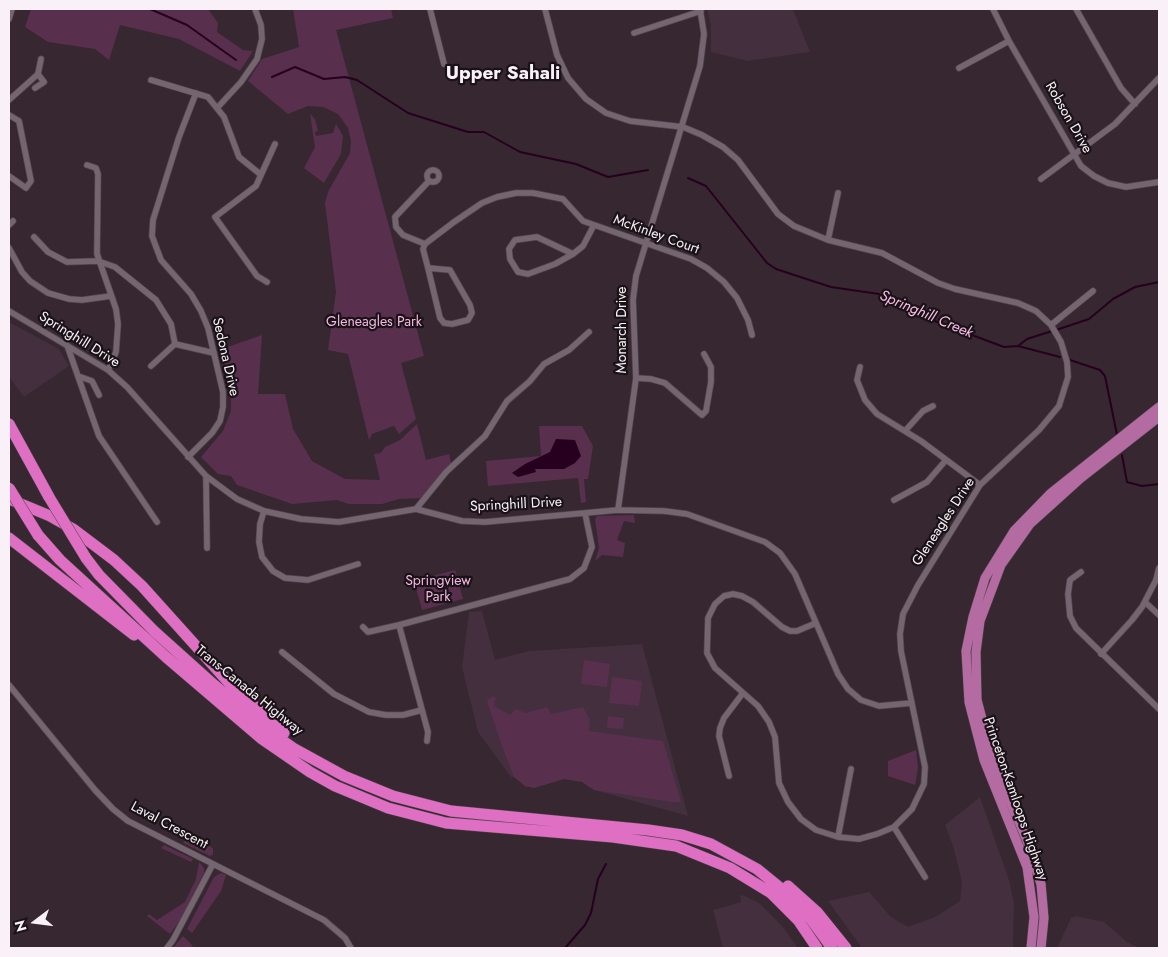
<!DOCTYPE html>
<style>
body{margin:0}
#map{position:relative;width:1168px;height:957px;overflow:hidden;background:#362731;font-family:Jost,sans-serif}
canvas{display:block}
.frame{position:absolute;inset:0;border:10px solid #faf0f7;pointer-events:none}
.north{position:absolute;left:10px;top:897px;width:50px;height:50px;-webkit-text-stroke:4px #191317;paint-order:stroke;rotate:255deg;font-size:14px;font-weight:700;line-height:20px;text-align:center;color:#faf0f7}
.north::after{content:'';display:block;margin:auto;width:18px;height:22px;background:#faf0f7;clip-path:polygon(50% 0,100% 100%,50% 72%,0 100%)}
</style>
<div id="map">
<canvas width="1168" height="957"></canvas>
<div class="frame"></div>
<div class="north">N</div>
</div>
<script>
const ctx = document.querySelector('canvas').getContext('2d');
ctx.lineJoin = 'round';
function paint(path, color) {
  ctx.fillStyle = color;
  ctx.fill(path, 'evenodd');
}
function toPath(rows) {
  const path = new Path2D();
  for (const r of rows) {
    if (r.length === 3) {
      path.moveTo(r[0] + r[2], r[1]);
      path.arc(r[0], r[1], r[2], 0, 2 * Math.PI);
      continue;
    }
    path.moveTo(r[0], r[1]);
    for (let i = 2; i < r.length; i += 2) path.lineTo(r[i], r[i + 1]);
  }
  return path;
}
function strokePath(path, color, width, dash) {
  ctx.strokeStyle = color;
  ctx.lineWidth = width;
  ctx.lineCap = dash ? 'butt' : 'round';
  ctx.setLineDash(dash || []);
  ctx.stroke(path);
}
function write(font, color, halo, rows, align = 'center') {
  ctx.font = font + ' Jost,sans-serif';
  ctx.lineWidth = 4.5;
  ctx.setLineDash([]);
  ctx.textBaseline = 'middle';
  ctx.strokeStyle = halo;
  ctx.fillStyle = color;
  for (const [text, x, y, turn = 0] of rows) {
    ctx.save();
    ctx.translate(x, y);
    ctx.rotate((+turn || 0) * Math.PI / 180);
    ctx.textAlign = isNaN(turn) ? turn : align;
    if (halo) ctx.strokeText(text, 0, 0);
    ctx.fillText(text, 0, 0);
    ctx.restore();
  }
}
paint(toPath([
 [707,9,793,9,810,52,747,61,711,52,711,26],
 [9,322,59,349,69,366,24,397,9,377],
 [482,611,495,660,529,651,642,644,688,816,594,790,582,782,564,779,534,788,525,786,514,777,511,777,478,732,462,667,469,612],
 [980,797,1009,880,1014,903,1013,948,862,948,828,901,869,892,891,917,908,927,935,917,960,901,962,882,953,846,945,825],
 [743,895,759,903,782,926,798,948,723,948,713,910,741,902,740,896],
 [1076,916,1104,922,1127,942,1139,948,1057,948,1071,918]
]), '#432f3d');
paint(toPath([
 [31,9,208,9,218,23,217,32,243,50,253,51,240,71,179,39,120,25,109,60,95,49,48,42,25,27],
 [293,9,391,9,393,18,336,30,424,356,401,363,416,419,399,434,394,426,372,434,369,440,348,354,328,350,336,292,325,203,328,192,350,153,351,141,348,128,338,114,323,107,308,106,288,114,248,81,262,59,299,47],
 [310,114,315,119,318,131,315,132,316,136,333,133,336,124,343,136,341,154,324,183,304,168,315,147],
 [262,335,258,394,285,394,293,429,312,461,345,479,380,480,374,454,381,453,385,447,400,440,417,424,426,460,449,454,452,467,425,498,399,499,382,504,349,504,337,500,292,504,237,485,231,476,218,474,201,457,223,431,231,411,231,392,222,349],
 [539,426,582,426,593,446,588,479,584,479,586,502,581,503,578,478,488,486,486,461,541,456],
 [634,515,635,523,624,521,617,540,625,543,623,557,602,555,595,561,599,548,595,519,597,516],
 [455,570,463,599,422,610,414,581],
 [584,660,610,664,607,687,581,684],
 [612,677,642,681,639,706,609,703],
 [492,696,496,698,494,706,510,715,516,709,526,713,547,707,551,714,583,707,590,720,589,731,663,741,681,802,672,802,594,790,582,782,564,779,534,788,525,786,514,777,502,746,487,701],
 [608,716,624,718,623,729,607,728],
 [916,750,918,768,915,785,888,776,888,761],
 [188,834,213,848,213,855,210,856,183,843],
 [164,845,193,859,191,862,161,848],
 [199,862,204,868,204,873,180,920,170,934,147,916,149,914,157,920,185,902,196,879],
 [221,873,226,875,221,891,192,933,187,929,214,877],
 [183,936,193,946,190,948,173,948]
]), '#592f4e');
paint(toPath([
 [556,439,575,440,581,456,575,463,564,469,535,469,536,472,518,477,512,473,525,464,550,452]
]), '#26001e');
strokePath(toPath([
 [150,9,187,25,236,60],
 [272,77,295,67,324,79,345,77,357,80,408,113,468,132,484,132,520,152,576,164,608,177,648,170],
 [688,178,706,186,767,263,776,269,831,287,879,294,908,311,1004,347,1018,346,1027,339,1052,331],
 [1056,330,1089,319,1113,299,1135,287,1159,282],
 [1018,346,1060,357],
 [1067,359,1100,370,1105,376,1117,435],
 [1122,455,1127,482,1142,486,1159,484],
 [565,948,585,925,591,913,598,879,606,864]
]), '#26001e', 2);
const minor = toPath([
 [430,9,444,64],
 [545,9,557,55,568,78,586,99,606,113,630,121,683,127,702,135,723,147,738,160,778,214,794,226,828,240,882,253,938,283,955,289,1018,303,1036,311,1051,325,1061,342,1067,362,1068,377,1059,406,1039,430,980,485,918,585,903,614,900,634,901,651,925,767,924,784,912,809,894,827,877,834,859,839,838,837,816,830,801,819,788,802,779,783,775,737,769,722,758,706,715,668,707,653,708,618,715,604,724,596,733,594,742,596,753,602,782,627,790,631,797,631,816,623],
 [993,9,1009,41,1081,166,1094,176,1108,183,1126,187,1159,182],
 [1076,9,1121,88,1135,104],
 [9,19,12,9],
 [634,33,701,11],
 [959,68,1009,41],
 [151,80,208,97,224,117,239,157,260,174],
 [35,88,44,82,38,74],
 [9,100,38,74,41,59],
 [218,107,241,82,257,59,262,39,261,25,255,9],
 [9,115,19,121,31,181,26,188,9,176],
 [87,165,96,168,98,174,97,254,116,309,118,324,116,352,108,370],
 [433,176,6],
 [1041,179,1115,124,1159,78],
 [9,225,13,221],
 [34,237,48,252,67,262,98,261,115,267,156,300,171,324,175,344,151,366],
 [828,240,838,193],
 [425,244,403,235,396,227,395,217,429,181],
 [9,248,22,272,30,281,48,293,69,299,82,300,111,296],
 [573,254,555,264,528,274,518,272,510,259,509,249,515,240,537,237,573,254,583,246,594,225],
 [428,268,423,249,425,244,454,222,482,203,497,197,516,193,533,193,563,199,583,221,691,259,707,268,724,282,737,298,748,320,752,335],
 [428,268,450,270,470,305,472,313,468,320,452,324,444,323,440,318,428,268],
 [267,282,257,276,215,217,256,186,275,144],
 [9,311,108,370,127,387,206,476,237,499,264,511,301,519,339,522,416,509,462,521,485,522,618,510,664,511,687,514,765,542,780,553,795,574,838,674,848,689,861,700,879,706,912,703],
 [1051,325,1093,291],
 [175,344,214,353],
 [67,345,99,436,157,522],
 [860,367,857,380,865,400,877,414,921,441,980,485],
 [78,376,92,381,99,395],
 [636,378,651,379,665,383,702,415,706,411,711,382,711,367,704,354],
 [905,431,923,411,933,406],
 [188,457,212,433,220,421,223,407,223,392,208,328,201,311,191,294,161,260,152,236,153,220,179,137,196,93],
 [206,476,207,548],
 [894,500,927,482,946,460],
 [416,509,446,472,485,436,507,401,530,381,544,364,569,350,589,332],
 [618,510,636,378,633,300,636,276,700,66,704,34,700,9],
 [264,511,260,524,259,542,262,557,273,571,285,578,308,580,358,564],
 [1081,572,1070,580,1068,594,1070,616,1076,628,1159,709],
 [1145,602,1159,615],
 [399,625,428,732,427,741],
 [363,627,368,632,399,625,570,579,584,568,592,547,585,513],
 [282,652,334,694,369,712,386,715,403,715,422,710],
 [1101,654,1132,620,1142,607,1156,580,1159,568],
 [9,685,95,790,113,809,128,821,324,920,345,938,351,948],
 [729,776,719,736,720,728,724,718,743,693],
 [894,827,925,877],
 [838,837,851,769],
 [167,948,173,940,213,864]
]);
const primary = toPath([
 [1031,948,1034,917,1027,867,984,760,969,702,966,651,973,617,985,578,1014,531,1051,493,1159,407],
 [1041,948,1044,918,1041,884,1027,841,993,760,977,700,976,652,980,621,1001,565,1030,524,1081,478,1159,417]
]);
const motorway = toPath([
 [9,424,49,497],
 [9,499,50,516,73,529,114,560,142,586,231,685,284,733],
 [38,535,60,560,166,657,262,739,310,772,335,786,388,808,446,823,613,837,676,846,730,868,771,893,798,920,817,948],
 [9,538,134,635],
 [86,558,99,575,154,631,213,684,269,731,293,748,344,776,393,796,451,811,648,830,682,835,711,844,757,869,784,891,810,918,832,948],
 [788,886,817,912,846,948]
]);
strokePath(minor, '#52464e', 7);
strokePath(primary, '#52464e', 10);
strokePath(motorway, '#52464e', 12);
strokePath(minor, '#756570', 5.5);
strokePath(primary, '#b46ba1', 9);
strokePath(motorway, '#de6fc2', 11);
const motorwayBridge = toPath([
 [9,488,38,535],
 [49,497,86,558]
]);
strokePath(motorwayBridge, '#52464e', 12, []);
strokePath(motorwayBridge, '#de6fc2', 11);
write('14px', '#faf0f7', '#191317', [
 ["Robson Drive",1068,118,60],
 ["McKinley Court",656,235,20],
 ["Monarch Drive",623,330,-90],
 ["Springhill Drive",79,340,32],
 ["Sedona Drive",225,357,77],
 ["Springhill Drive",516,505,-3],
 ["Gleneagles Drive",944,522,-57],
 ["Trans-Canada Highway",249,691,39],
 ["Princeton-Kamloops Highway",1015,799,71],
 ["Laval Crescent",169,826,28]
]);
write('14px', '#f7b7e4', '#191317', [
 ["Gleneagles Park",374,323],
 ["Springview",438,582],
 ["Park",438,598]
]);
write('italic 15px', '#fbbbe8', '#191317', [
 ["Springhill Creek",926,315,23]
]);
write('bold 19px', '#faf0f7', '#191317', [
 ["Upper Sahali",503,74]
]);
</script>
